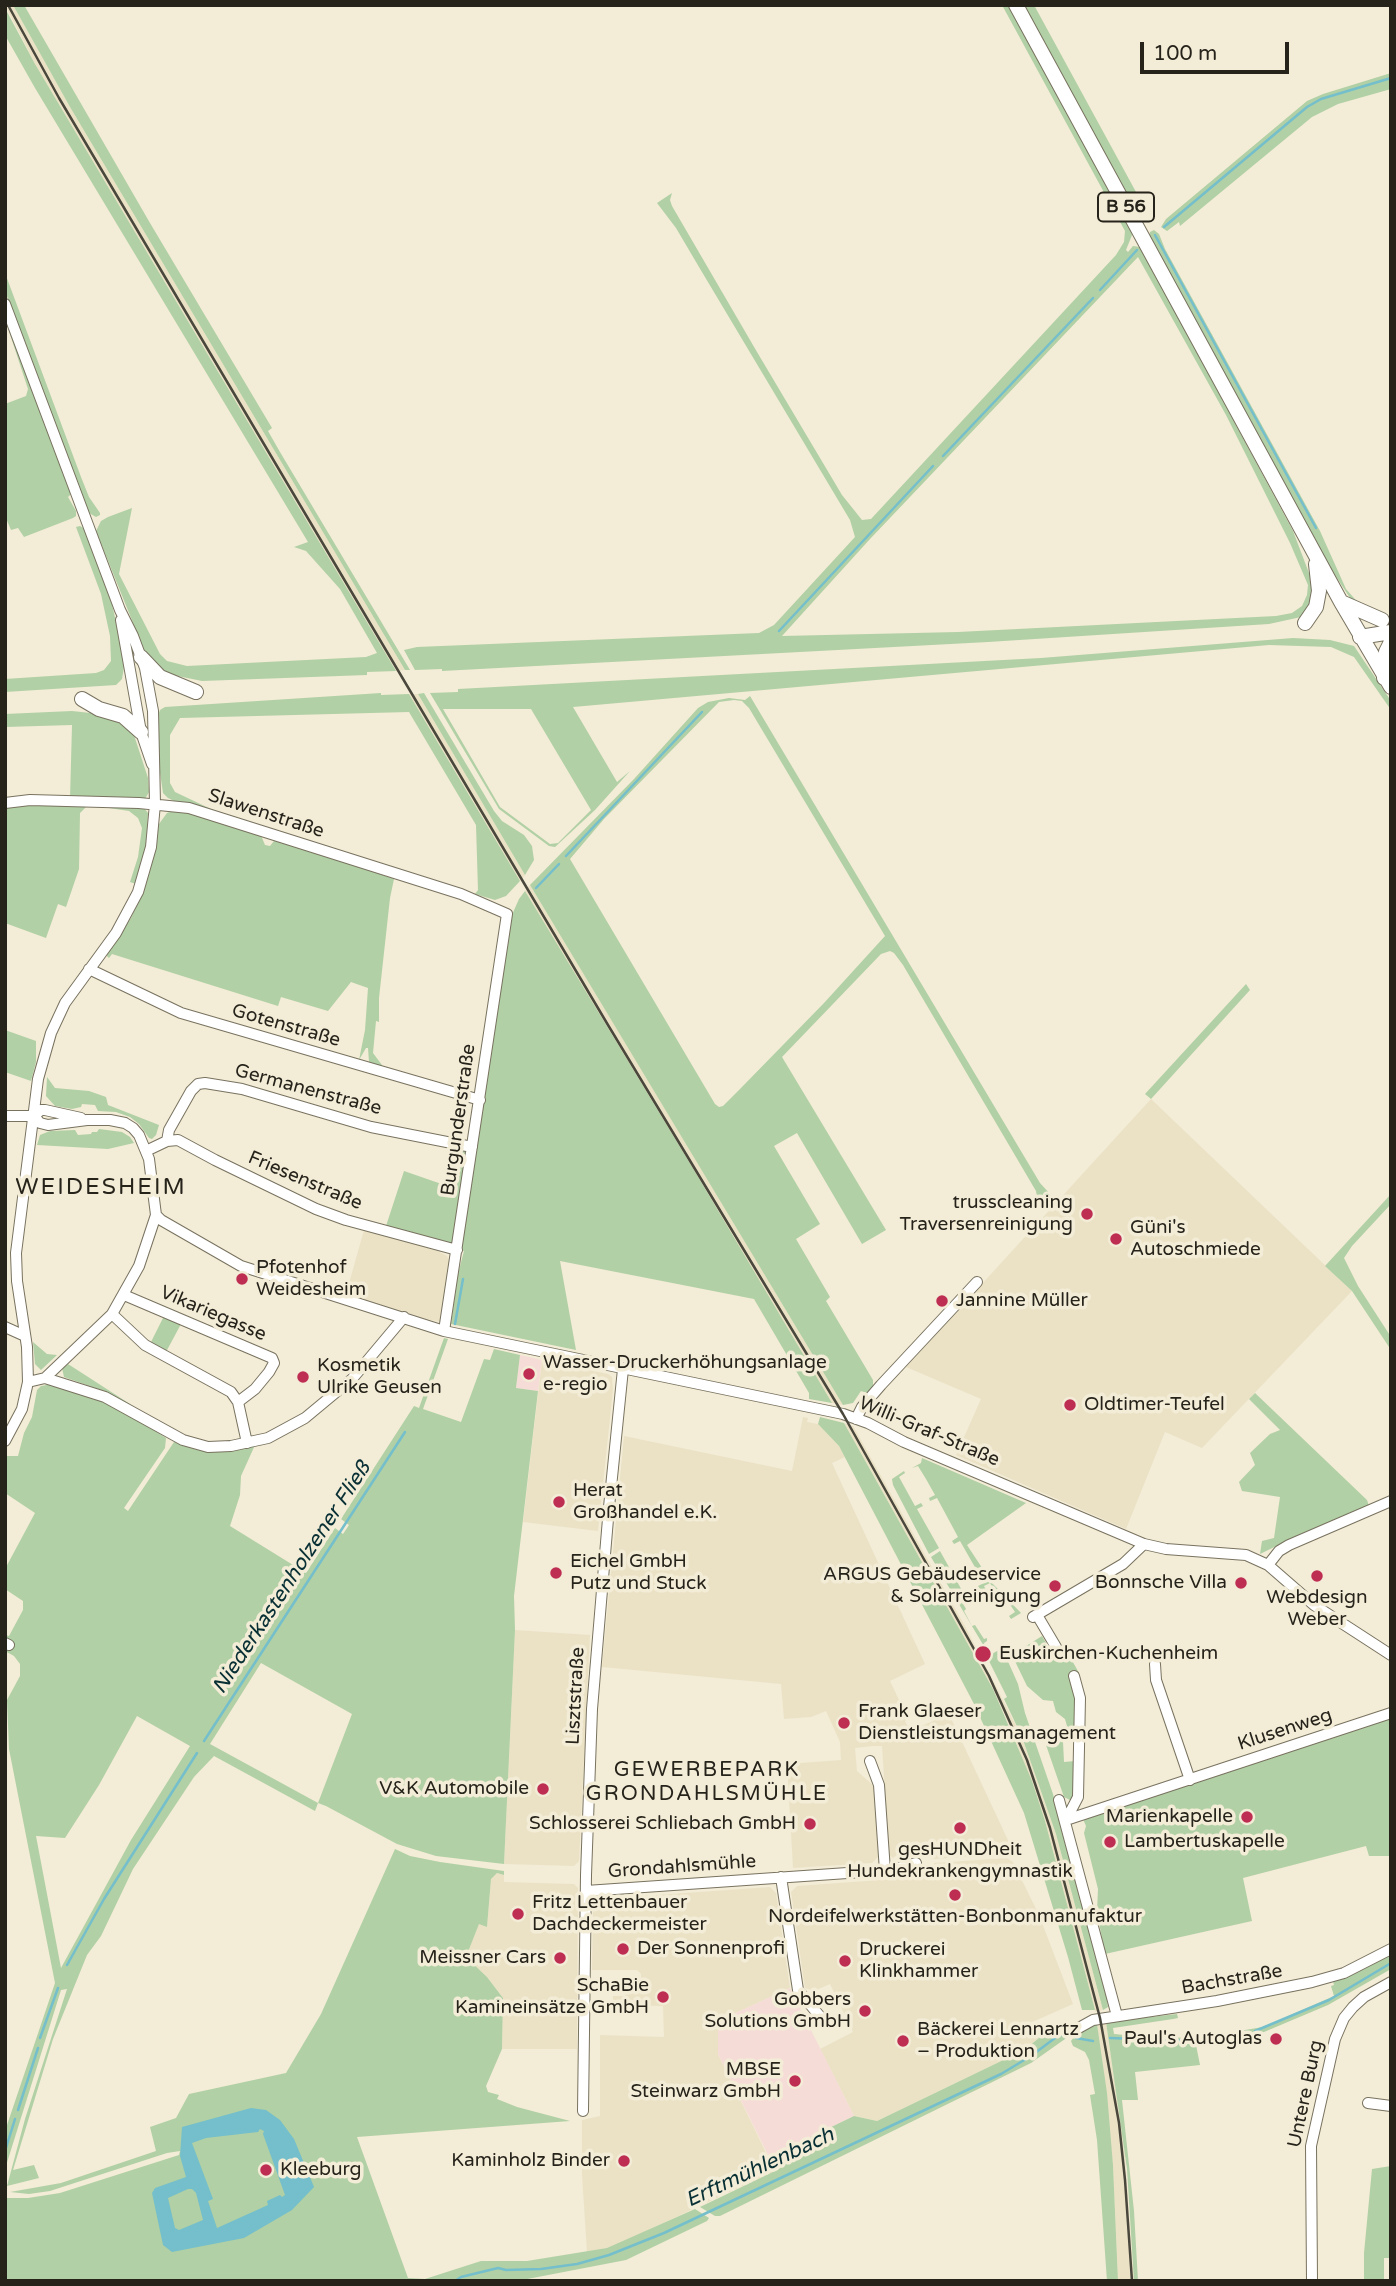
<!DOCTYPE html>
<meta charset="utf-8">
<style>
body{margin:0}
#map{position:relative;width:1396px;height:2286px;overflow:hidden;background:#f3ecd7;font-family:"Varela Round",sans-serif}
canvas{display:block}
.frame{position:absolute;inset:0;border:7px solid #26231b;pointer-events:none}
.scale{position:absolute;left:1140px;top:42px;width:149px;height:32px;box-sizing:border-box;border:4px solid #26231b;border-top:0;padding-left:9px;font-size:21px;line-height:24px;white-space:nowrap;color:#26231b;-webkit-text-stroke:5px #f3ecd7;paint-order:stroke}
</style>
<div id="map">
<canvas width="1396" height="2286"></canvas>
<div class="frame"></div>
<div class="scale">100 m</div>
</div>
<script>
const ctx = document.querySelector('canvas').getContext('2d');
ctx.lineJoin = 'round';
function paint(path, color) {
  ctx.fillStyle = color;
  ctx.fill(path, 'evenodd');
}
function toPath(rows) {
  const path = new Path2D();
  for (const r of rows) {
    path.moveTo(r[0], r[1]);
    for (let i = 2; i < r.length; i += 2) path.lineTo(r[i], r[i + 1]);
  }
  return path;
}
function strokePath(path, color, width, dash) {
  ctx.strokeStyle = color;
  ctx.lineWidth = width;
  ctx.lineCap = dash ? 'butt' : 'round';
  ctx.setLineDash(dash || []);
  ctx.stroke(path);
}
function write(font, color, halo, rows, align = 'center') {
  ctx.font = font + ' "Varela Round",sans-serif';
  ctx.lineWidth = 7;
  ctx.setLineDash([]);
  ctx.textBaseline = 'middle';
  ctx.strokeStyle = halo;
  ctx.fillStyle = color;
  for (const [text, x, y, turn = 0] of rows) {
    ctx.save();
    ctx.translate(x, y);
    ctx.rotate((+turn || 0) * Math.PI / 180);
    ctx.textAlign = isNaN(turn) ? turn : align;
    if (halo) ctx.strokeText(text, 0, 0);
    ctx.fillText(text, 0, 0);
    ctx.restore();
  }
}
paint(toPath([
 [5,5,13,5,70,107,405,670,396,671,35,64],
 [409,694,418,694,525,875,520,881],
 [530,885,705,1175,843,1405,832,1403,525,891],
 [1151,1099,1352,1291,1202,1448,1165,1432,1126,1529,956,1455,981,1399,906,1367],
 [364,1230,434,1249,447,1256,450,1262,441,1322,425,1319,346,1294],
 [542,1360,608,1374,612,1377,613,1390,598,1531,523,1522],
 [803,1417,808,1418,807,1422,818,1424,839,1446,845,1457,832,1463,925,1664,890,1681,908,1719,905,1721,910,1731,949,1714,1014,1853,934,1859,932,1844,908,1846,893,1858,889,1855,882,1746,873,1746,855,1748,857,1771,874,1786,879,1856,872,1863,793,1868,787,1764,841,1760,840,1742,826,1711,811,1717,784,1719,781,1684,602,1667,624,1436,792,1471],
 [844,1423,853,1426,966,1628,1022,1737,1056,1834,1103,2010,1095,2012,1045,1821,1013,1734,993,1689],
 [515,1630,590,1635,579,1861,574,1866,504,1864],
 [1007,1858,1013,1862,1039,1915,1073,2004,1021,2027,1023,2035,1054,2026,1024,2050,877,2121,854,2116,820,2049,853,2032,830,1984,814,1991,805,1988,791,1892,797,1886,935,1876,934,1863],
 [497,1873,504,1875,504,1882,574,1884,578,1888,577,2049,502,2049,503,1998,487,1977,466,1957,479,1923,487,1927,491,1879],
 [770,1887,776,1893,790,1988,727,2017,718,2054,775,2171,612,2247,587,2252,582,2175,582,2120,600,2116,600,2035,664,2037,663,2006,613,2005,613,1996,625,1996,625,1988,641,1989,641,1974,637,1970,592,1970,593,1905,599,1899],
 [1106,2022,1124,2143,1134,2281,1118,2281,1113,2165,1097,2024]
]), '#ebe2c6');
paint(toPath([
 [520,1355,542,1360,538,1391,516,1388],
 [790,1988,854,2116,769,2157,718,2054,718,2021]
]), '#f6dcd7');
paint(toPath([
 [13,5,24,5,150,223,272,428,268,431,280,452,410,670,405,670,70,107],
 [1002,5,1009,5,1131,230,1132,235,1126,250,1128,252,1133,246,1140,247,1293,531,1312,581,1311,604,1301,617,1269,624,988,642,442,671,442,669,415,670,404,650,417,647,759,633,774,625,855,537,850,520,699,267,676,228,657,203,672,193,670,200,672,206,757,352,842,495,862,520,871,519,1116,255,1124,242,1125,231],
 [1138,257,1226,415,1290,543,1308,585,1307,595,1302,606,1292,613,1276,616,958,632,782,636,870,539],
 [1023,5,1034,5,1142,203,1147,215,1146,222,1142,222],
 [5,8,35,64,396,671,367,672,367,675,202,681,163,673,148,660,96,531,101,521,108,517,132,508,119,574,160,654,167,661,187,666,366,657,377,653,340,589,306,551,294,547,308,542,35,88,5,35],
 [1391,73,1391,89,1338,104,1312,117,1180,226,1179,222,1167,231,1161,227,1166,219,1307,101,1323,94],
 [1154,230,1159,234,1165,249,1320,531,1346,589,1361,606,1350,598,1333,572,1241,405,1149,237,1150,232],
 [5,273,81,477,89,497,100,513,100,515,96,517,89,513,5,291],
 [5,319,71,494,68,497,76,511,76,516,73,518,24,537,18,528,11,530,5,516,5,404,26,396,28,389],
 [80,526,85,529,111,600,125,661,122,679,116,685,5,692,5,679,96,673,104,670,111,661,110,636,101,594,76,527],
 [1293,638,1330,640,1354,646,1391,701,1391,710,1354,657,1331,647,1269,645,573,707,617,782,630,771,595,810,555,847,549,846,499,809,430,693,458,692,458,689,1041,658],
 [443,709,531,709,591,810,558,843,550,844,500,807],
 [381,693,381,695,409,694,520,881,506,896,495,900,475,894,478,890,476,825,409,712,180,718,170,735,170,783,175,792,213,810,176,802,168,798,163,793,159,766,157,718,160,710,165,707],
 [424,693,494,811,502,821,524,835,532,846,534,860,525,875,418,694],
 [750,696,1040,1183,1051,1195,1039,1208,1036,1191,903,965,894,953,890,951,881,954,782,1057,886,1230,862,1244,797,1133,774,1146,820,1224,796,1239,830,1297,826,1301,873,1380,873,1386,867,1393,861,1391,853,1403,843,1405,530,885,634,779,698,708,708,702,729,698,745,700],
 [734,700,742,701,749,708,885,936,824,1003,740,1089,723,1106,719,1107,715,1104,570,859,604,819,719,702],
 [72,711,109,715,120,719,133,732,148,778,149,792,145,799,70,799,72,725,5,727,5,714],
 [12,804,87,806,80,813,79,869,66,907,58,904,46,938,5,923,5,805],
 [102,807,144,808,148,813,146,849,136,884,130,882,138,857,142,828,138,818,129,811],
 [178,809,260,833,265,845,270,846,274,841,280,839,394,879,390,898,379,998,379,1022,376,1021,373,1053,382,1065,380,1066,369,1062,368,1048,366,1048,359,1060,365,1030,368,988,351,982,328,1011,281,997,278,1006,112,954,109,958,106,955,131,918,143,893,154,855,159,824,167,813],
 [525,891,694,1170,832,1403,809,1399,809,1393,754,1299,560,1261,576,1350,451,1324,458,1274,464,1251,461,1250,511,917,519,899],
 [1246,984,1250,990,1151,1099,1145,1094],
 [5,1030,36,1041,36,1062,31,1081,5,1072],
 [47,1077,55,1088,89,1091,106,1097,108,1105,159,1125,156,1135,152,1139,149,1138,139,1124,130,1117,116,1112,98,1111,95,1105,82,1104,81,1107,72,1109,55,1106,46,1096],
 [99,1129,122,1132,130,1137,134,1143,108,1149,37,1145,40,1135,50,1131,75,1130,78,1135,91,1134,92,1132,97,1132],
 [455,1147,466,1150,454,1242,450,1244,386,1226,404,1171,456,1189,461,1157],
 [1391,1194,1391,1204,1352,1246,1344,1258,1358,1286,1391,1337,1391,1350,1352,1291,1325,1266],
 [164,1316,181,1324,166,1352,150,1344],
 [444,1338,448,1339,423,1409,461,1422,484,1359,490,1360,494,1349,520,1355,516,1388,538,1391,514,1596,515,1630,504,1864,436,1856,397,1844,326,1806,318,1803,315,1811,214,1756,194,1777,133,1869,101,1936,87,1955,53,2039,13,2170,34,2165,39,2178,7,2186,25,2119,67,1989,61,1990,5,2169,5,2131,55,1983,9,1749,7,1700,20,1676,20,1664,14,1656,5,1651,5,1635,9,1636,23,1610,23,1601,5,1589,5,1569,35,1513,5,1493,5,1456,18,1456,24,1433,32,1417,37,1390,41,1386,52,1384,99,1399,128,1413,166,1438,165,1448,124,1508,128,1511,174,1442,255,1445,241,1476,240,1495,230,1526,306,1573,335,1528,343,1534,349,1525,341,1519,414,1406,419,1408],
 [261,1663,352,1714,318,1803,210,1744],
 [137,1716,190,1746,131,1840,61,1968,36,1836,65,1838,99,1785],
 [33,1342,47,1354,57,1355,41,1370,35,1364],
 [68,1364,130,1404,129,1406,98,1389,64,1377,62,1368],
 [1255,1393,1367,1500,1369,1506,1303,1533,1260,1554,1262,1541,1274,1538,1280,1497,1242,1491,1239,1482,1255,1465,1250,1453,1270,1434,1280,1430,1249,1399],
 [820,1417,844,1423,993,1689,1032,1781,1045,1821,1095,2010,1082,2010,1068,1957,1024,1813,974,1704,839,1446,818,1424],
 [922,1458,1026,1503,967,1545,992,1583,1021,1613,1011,1619,1009,1616,1015,1612,1009,1603,1006,1605,1002,1597,999,1598,990,1583,984,1586,987,1592,981,1591,978,1586,984,1583,960,1541,954,1544,952,1541,958,1537,937,1498,930,1501,929,1498,935,1495,926,1479,918,1466,912,1468,921,1463],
 [904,1471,905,1473,899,1477,915,1506,921,1503,923,1506,917,1509,939,1548,929,1554,893,1485,892,1479],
 [940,1551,964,1594,970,1591,973,1595,971,1602,967,1596,961,1600,966,1609,964,1611,972,1626,975,1625,984,1639,987,1638,987,1641,984,1643,985,1648,931,1557],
 [1042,1636,1052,1653,1064,1646,1079,1673,1070,1676,1076,1693,1075,1740,1063,1742,1064,1762,1075,1761,1073,1798,1070,1800,1064,1797,1046,1745,1046,1739,1059,1741,1066,1737,1067,1726,1065,1719,1056,1712,1053,1701,1043,1700,1027,1686,1012,1655],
 [1002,1648,1018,1684,1025,1713,1053,1794,1109,1999,1107,2000,1108,2007,1103,2010,1056,1834,1022,1737,1004,1699,1007,1697,987,1657],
 [1391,1717,1390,1856,1369,1856,1366,1846,1243,1878,1252,1921,1105,1954,1097,1912,1098,1889,1084,1833,1086,1826,1083,1819],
 [395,1849,410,1856,440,1862,504,1871,504,1875,497,1873,491,1879,487,1927,479,1924,466,1957,487,1977,503,1998,502,2049,486,2086,488,2092,499,2095,497,2099,517,2107,570,2121,357,2137,408,2278,425,2279,481,2261,527,2261,607,2248,695,2209,709,2218,707,2221,626,2260,517,2281,5,2281,5,2198,28,2198,60,2193,179,2155,180,2151,167,2153,50,2191,29,2194,10,2192,61,2183,156,2151,150,2127,176,2118,189,2094,286,2073,321,2014],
 [1391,1955,1391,1969,1328,2005,1264,2032,1196,2045,1200,2065,1135,2072,1138,2100,1122,2100,1134,2211,1138,2281,1134,2281,1127,2169,1106,2022,1177,2014,1178,2018,1173,2019,1113,2028,1114,2034,1147,2037,1197,2038,1263,2027,1334,1996,1331,1986,1334,1985,1333,1981,1354,1974],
 [1097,2024,1107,2093,1113,2165,1118,2281,1107,2281,1097,2140,1090,2095,1095,2094,1089,2060,1085,2052,1073,2046,1071,2041,1076,2034],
 [1054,2026,1061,2026,1071,2030,1065,2039,1031,2063,720,2216,715,2216,700,2207,775,2171,769,2157,854,2116,877,2121,1024,2050],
 [1391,2166,1391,2258,1384,2258,1384,2281,1364,2281,1364,2253,1372,2169]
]), '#b1d0a5');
paint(toPath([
 [251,2108,266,2110,280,2120,294,2139,314,2187,292,2210,244,2238,172,2252,163,2245,152,2193,155,2188,186,2177,180,2156,182,2127],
 [260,2129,264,2131,263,2134,285,2195,282,2197,280,2195,267,2201,268,2205,217,2228,208,2201,213,2199,192,2143,206,2138,258,2132],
 [188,2189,192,2189,196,2193,203,2220,179,2230,175,2228,168,2198]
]), '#74bfcb');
strokePath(toPath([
 [1164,227,1307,107,1321,99,1391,78],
 [1155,235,1316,528],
 [1100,290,1137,250],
 [943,456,1093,298],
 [779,631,933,466],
 [566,856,702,712],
 [536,888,559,864],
 [455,1324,463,1279],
 [204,1741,405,1432],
 [67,1965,104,1899,197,1753],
 [1255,2031,1329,2000,1391,1963],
 [40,2038,58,1988],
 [1076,2038,1093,2041],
 [1110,2038,1192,2041,1238,2034],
 [18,2110,38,2048],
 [5,2151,15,2119],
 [455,2281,461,2277,498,2268,506,2270,541,2269,577,2264,609,2255,664,2233,1001,2074,1031,2056,1059,2035,1063,2035]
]), '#74bfcb', 2.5);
const minor = toPath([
 [5,304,120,610,133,636,145,668,153,711,155,804,151,847,138,892,116,933,65,1003,51,1033,38,1079,16,1253,17,1281,27,1347,28,1382,22,1409,5,1441],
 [121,620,141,732,152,764],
 [5,803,30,800,139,803,189,808,461,894,507,914,444,1331],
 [89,969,181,1013,480,1100],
 [5,1116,34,1116,41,1110,45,1110,81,1118],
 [167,1141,169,1130,191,1091,198,1084,205,1083,242,1089,371,1127,472,1147],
 [146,1151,167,1141,178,1140,215,1160,316,1209,346,1220,457,1250],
 [156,1215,161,1220,241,1266,444,1331,843,1414,868,1423,904,1442,1144,1544,1166,1549,1246,1555,1268,1565,1314,1605,1391,1655],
 [124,1295,272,1358,274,1363,269,1372,255,1389,238,1402],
 [112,1314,145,1345,231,1392,238,1402,247,1443],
 [5,1327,25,1336],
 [45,1378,105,1397,183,1440,208,1447,231,1446,268,1438,305,1418,352,1379,404,1317],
 [28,1382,45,1378,112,1314,139,1266,156,1215,149,1159,139,1135,133,1128,125,1123,110,1120,87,1120,48,1125,40,1123,34,1116],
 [856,1419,862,1407,881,1385,977,1282],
 [1268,1565,1279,1551,1289,1545,1391,1501],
 [1037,1615,1056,1647],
 [1033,1617,1123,1564,1144,1544],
 [5,1643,9,1645],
 [1155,1664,1156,1680,1190,1780],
 [870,1761,879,1785,885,1871],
 [1059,1800,1117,2016],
 [1066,1820,1391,1713],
 [1066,1820,1078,1797,1080,1698,1074,1676],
 [781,1877,798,1990,823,2020],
 [586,1891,891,1870,916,1863],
 [1075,2030,1093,2020,1217,2001,1312,1982,1344,1973,1391,1949],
 [1368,2103,1391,2106],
 [583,2111,586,1875,592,1709,609,1507,623,1369],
 [1312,2281,1311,2146,1335,2039,1344,2018,1353,2007,1364,1997,1391,1982]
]);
const major = toPath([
 [1016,5,1341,602,1391,687],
 [1341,602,1382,620],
 [1305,623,1316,607,1319,591,1316,564],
 [1360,637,1391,632],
 [141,657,160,677,196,692],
 [1384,678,1386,652,1391,642],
 [82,699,99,709,123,716,141,732]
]);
strokePath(minor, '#78725f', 12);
strokePath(major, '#78725f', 16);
strokePath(minor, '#fff', 10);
strokePath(major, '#fff', 14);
strokePath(toPath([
 [8,5,59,98,608,1025,843,1414,989,1676,1027,1760,1050,1828,1100,2018,1119,2123,1125,2180,1132,2281]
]), '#4a473c', 2.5);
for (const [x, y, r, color] of [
 [1087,1214,7,"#be2e53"],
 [1116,1239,7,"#be2e53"],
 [242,1279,7,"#be2e53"],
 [942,1301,7,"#be2e53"],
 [529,1374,7,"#be2e53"],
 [303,1377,7,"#be2e53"],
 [1070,1405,7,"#be2e53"],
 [559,1502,7,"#be2e53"],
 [556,1573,7,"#be2e53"],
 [1317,1576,7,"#be2e53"],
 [1241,1583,7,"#be2e53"],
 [1055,1586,7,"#be2e53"],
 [983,1654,9,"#be2e53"],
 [844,1723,7,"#be2e53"],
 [543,1789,7,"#be2e53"],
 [1247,1817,7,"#be2e53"],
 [810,1824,7,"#be2e53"],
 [960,1828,7,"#be2e53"],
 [1110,1842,7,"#be2e53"],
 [955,1895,7,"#be2e53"],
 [518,1914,7,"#be2e53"],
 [623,1949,7,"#be2e53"],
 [560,1958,7,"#be2e53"],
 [845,1961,7,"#be2e53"],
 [663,1997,7,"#be2e53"],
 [865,2011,7,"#be2e53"],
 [1276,2039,7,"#be2e53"],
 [903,2041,7,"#be2e53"],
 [795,2081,7,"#be2e53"],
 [624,2161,7,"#be2e53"],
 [266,2170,7,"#be2e53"]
]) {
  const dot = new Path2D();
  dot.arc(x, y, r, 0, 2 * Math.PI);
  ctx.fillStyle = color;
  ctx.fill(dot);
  strokePath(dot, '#f3ecd7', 2.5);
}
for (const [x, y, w] of [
 [1126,207,56]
]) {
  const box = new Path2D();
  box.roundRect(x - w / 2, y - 14.5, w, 29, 5);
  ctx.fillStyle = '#f3ecd7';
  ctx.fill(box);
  strokePath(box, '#26231b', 2);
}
write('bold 18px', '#26231b', null, [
 ["B 56",1126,207]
]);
write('19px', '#26231b', '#f3ecd7', [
 ["Slawenstraße",266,814,18],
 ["Gotenstraße",286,1026,16],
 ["Germanenstraße",308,1090,15],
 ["Burgunderstraße",459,1120,-82],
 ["Friesenstraße",305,1181,23],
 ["Vikariegasse",213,1314,23],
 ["Willi-Graf-Straße",929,1432,23],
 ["Lisztstraße",576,1696,-87],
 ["Klusenweg",1285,1730,-18],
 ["Grondahlsmühle",682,1867,-4],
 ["Bachstraße",1232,1980,-10],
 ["Untere Burg",1306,2094,-78]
]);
write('19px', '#26231b', '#f3ecd7', [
 ["trusscleaning",1073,1203,"right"],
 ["Traversenreinigung",1073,1225,"right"],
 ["Güni's",1130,1228],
 ["Autoschmiede",1130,1250],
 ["Pfotenhof",256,1268],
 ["Weidesheim",256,1290],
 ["Jannine Müller",956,1301],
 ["Wasser-Druckerhöhungsanlage",543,1363],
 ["e-regio",543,1385],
 ["Kosmetik",317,1366],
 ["Ulrike Geusen",317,1388],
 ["Oldtimer-Teufel",1084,1405],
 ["Herat",573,1491],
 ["Großhandel e.K.",573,1513],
 ["Eichel GmbH",570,1562],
 ["Putz und Stuck",570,1584],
 ["ARGUS Gebäudeservice",1041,1575,"right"],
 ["& Solarreinigung",1041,1597,"right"],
 ["Bonnsche Villa",1227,1583,"right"],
 ["Webdesign",1317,1598,"center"],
 ["Weber",1317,1620,"center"],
 ["Euskirchen-Kuchenheim",999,1654],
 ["Frank Glaeser",858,1712],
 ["Dienstleistungsmanagement",858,1734],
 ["V&K Automobile",529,1789,"right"],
 ["Marienkapelle",1233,1817,"right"],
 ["Schlosserei Schliebach GmbH",796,1824,"right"],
 ["Lambertuskapelle",1124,1842],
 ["gesHUNDheit",960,1850,"center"],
 ["Hundekrankengymnastik",960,1872,"center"],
 ["Fritz Lettenbauer",532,1903],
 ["Dachdeckermeister",532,1925],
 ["Nordeifelwerkstätten-Bonbonmanufaktur",955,1917,"center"],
 ["Der Sonnenprofi",637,1949],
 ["Druckerei",859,1950],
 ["Klinkhammer",859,1972],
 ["Meissner Cars",546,1958,"right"],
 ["SchaBie",649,1986,"right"],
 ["Kamineinsätze GmbH",649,2008,"right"],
 ["Gobbers",851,2000,"right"],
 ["Solutions GmbH",851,2022,"right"],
 ["Bäckerei Lennartz",917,2030],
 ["– Produktion",917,2052],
 ["Paul's Autoglas",1262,2039,"right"],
 ["MBSE",781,2070,"right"],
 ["Steinwarz GmbH",781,2092,"right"],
 ["Kaminholz Binder",610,2161,"right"],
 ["Kleeburg",280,2170]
], 'left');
write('italic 21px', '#082f34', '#f3ecd7', [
 ["Niederkastenholzener Fließ",292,1578,-57],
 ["Erftmühlenbach",760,2168,-25]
]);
ctx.letterSpacing = '2px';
write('21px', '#26231b', '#f3ecd7', [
 ["GEWERBEPARK",707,1770],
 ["GRONDAHLSMÜHLE",707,1794]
]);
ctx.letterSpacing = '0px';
ctx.letterSpacing = '2px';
write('23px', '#26231b', '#f3ecd7', [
 ["WEIDESHEIM",101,1188]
]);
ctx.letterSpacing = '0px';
</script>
